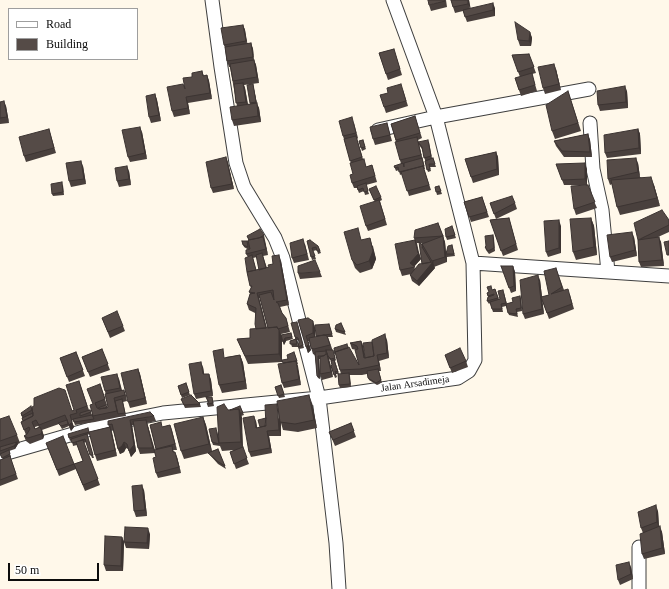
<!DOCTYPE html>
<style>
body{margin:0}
#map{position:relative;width:669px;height:589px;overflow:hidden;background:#fff8ea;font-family:Georgia,serif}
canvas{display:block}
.legend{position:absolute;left:8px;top:8px;width:130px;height:52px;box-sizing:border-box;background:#fff;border:1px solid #9e9e9e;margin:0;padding:5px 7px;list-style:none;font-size:12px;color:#0c0c0c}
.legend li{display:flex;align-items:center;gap:8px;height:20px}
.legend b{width:20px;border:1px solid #9e9e9e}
.scale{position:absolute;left:8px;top:563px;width:91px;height:18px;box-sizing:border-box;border:2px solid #0c0c0c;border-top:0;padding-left:5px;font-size:12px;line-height:14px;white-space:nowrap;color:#0c0c0c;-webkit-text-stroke:3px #fff;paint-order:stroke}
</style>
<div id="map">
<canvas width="669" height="589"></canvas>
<ul class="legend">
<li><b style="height:5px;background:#fff"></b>Road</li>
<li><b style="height:11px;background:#554b47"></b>Building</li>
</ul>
<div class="scale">50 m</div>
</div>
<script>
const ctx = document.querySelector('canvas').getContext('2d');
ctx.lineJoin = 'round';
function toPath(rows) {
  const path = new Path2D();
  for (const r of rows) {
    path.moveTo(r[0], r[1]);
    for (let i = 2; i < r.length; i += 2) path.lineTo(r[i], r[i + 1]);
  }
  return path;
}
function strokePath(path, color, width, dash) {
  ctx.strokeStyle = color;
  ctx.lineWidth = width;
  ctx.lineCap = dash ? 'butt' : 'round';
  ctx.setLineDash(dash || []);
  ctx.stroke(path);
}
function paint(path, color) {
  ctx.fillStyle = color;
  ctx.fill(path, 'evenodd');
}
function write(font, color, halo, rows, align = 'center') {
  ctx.font = font + ' Georgia,serif';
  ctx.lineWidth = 4;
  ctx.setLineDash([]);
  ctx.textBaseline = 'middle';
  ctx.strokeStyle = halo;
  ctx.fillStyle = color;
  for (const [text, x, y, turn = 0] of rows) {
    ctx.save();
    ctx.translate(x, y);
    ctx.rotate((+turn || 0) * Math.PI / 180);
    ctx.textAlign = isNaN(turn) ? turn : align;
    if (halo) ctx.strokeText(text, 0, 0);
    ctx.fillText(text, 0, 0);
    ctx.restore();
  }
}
const street = toPath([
 [212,0,221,67,236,163,244,187,275,238,283,258,319,398,336,543,339,589],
 [590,123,593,169,602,210,608,272],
 [378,130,436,117,589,89],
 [473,263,669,276],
 [0,455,108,424,163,413,319,398,458,378,469,371,475,360,473,263,436,117,393,0],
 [639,547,639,589]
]);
strokePath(street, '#3f3f3f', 15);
strokePath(street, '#fff', 13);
paint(toPath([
 [446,0,447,7,431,11,429,5],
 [451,0,469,0,470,9,495,8,495,16,467,22,463,11,455,13,453,7],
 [243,25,245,30,247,44,251,43,253,49,254,60,256,65,259,83,244,85,245,88,248,104,250,104,253,84,257,104,259,108,261,122,234,126,232,120,237,106,230,67,229,67,227,61,226,50,224,45],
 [530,32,532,38,531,46,520,46,518,40],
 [394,49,402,75,388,80,379,53],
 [529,54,536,73,532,74,537,91,521,96,515,78,520,77,512,55],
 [556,69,561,90,545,94,543,88],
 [202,71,204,76,207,75,209,81,212,99,188,103,190,114,174,117,172,111,192,77],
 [403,90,408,106,386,113,384,107],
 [568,91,581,131,555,139,552,131],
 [627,91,628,108,600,111,598,105],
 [155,94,157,100,161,121,151,123,149,117],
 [0,102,6,106,9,123,0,124],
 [415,116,422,138,418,140,418,142,429,142,432,158,433,158,436,167,430,167,431,171,428,172,425,161,425,160,422,149,419,145,425,169,424,169,431,190,409,196,402,174,400,175,399,170,396,171,394,166,401,164,400,160,396,142,391,124],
 [354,123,358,138,357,139,363,159,366,167,372,165,377,182,366,185,369,194,365,195,364,191,359,193,357,188,354,188,352,183,353,174,351,163,343,136],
 [387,123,392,141,375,145,373,139],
 [49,129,56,153,26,162,24,156],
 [638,129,640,134,641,154,607,158,605,153],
 [142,132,147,159,130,162,128,157],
 [588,134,590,140,592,157,564,157,556,146,554,141],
 [363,140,366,149,362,151,359,141],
 [496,152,498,157,499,175,473,183,465,159],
 [226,157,228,163,234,189,213,193,211,188],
 [638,163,640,177,654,185,660,206,620,215,617,207,612,184,610,185,608,179],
 [556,164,587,169,587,185,597,208,576,215,574,209,586,185,564,185],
 [83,166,86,184,71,187,69,181],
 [129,171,131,185,119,187,117,181],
 [63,185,64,195,53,196,52,194],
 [439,186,442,194,437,195,435,187],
 [369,189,381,197,382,200,380,201,387,225,368,231,366,226,375,202],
 [482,197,489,217,471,222,464,202],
 [490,203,515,203,517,209,496,219,509,218,518,250,503,256,490,220,496,219],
 [591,218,594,226,597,255,576,260,573,252],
 [669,220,669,232,658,237,661,242,664,266,641,267,639,262,638,240],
 [438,223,445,242,446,252,452,245,455,256,447,257,447,262,434,267,435,268,419,286,412,281,410,275,411,274,402,276,400,270,415,241,414,238],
 [417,243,420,243,422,264,415,269,414,267,421,259,419,253],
 [420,243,426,243,421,244],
 [452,226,456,238,447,240,446,237],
 [561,226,561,253,548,257,546,252],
 [264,235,268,255,263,256,267,268,269,267,273,264,281,261,289,305,280,307,282,313,286,318,290,332,281,334,281,335,291,333,293,339,286,341,284,345,282,340,282,362,248,364,237,339,250,338,256,329,255,313,249,310,247,304,250,294,249,292,251,288,247,272,248,257,246,254,249,250,244,247,242,241,247,241,249,240,247,236],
 [257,257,259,270,256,270,253,258],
 [259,298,260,298,268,328,267,328],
 [493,235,494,238,495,251,489,254,486,250,485,247],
 [634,237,637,256,612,262,610,257],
 [362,240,373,246,376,259,372,269,360,273,355,268,352,260],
 [307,241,318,246,321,253,318,254,317,250,313,251,316,259,312,260],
 [305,244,309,260,294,263,292,258],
 [501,266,513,266,515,272,516,291,511,293],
 [556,268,564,290,570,295,574,309,549,319,542,300,544,314,525,319,523,314,540,280,542,297,549,295],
 [320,272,322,277,300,279,298,273],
 [495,289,499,299,500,299,504,293,507,304,513,302,520,296,521,299,522,311,517,312,518,317,509,315,506,306,502,307,503,312,493,312,490,303,489,304,487,301,488,297,487,293],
 [102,318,123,326,125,331,110,338],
 [298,320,315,327,315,337,317,337,316,336,329,324,333,337,328,337,336,360,335,361,339,374,341,374,334,348,348,348,359,365,356,350,352,349,350,343,361,341,363,346,365,358,373,345,374,355,387,340,389,358,379,361,381,371,379,371,382,383,377,385,369,380,367,374,362,375,349,375,351,387,340,388,339,385,338,374,336,374,337,377,335,378,331,366,333,377,322,380,320,374,320,359,319,359,320,379,318,378,317,376,315,355,313,354,309,341,308,341,311,350,308,353],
 [329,359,331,361,332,365,331,366],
 [341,323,346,335,336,332,335,329],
 [298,325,304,348,299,349,298,347,292,347,290,341,295,339,295,337],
 [297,340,299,340,299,342,298,346],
 [102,349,110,370,90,377,82,357],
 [76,352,85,376,69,382,60,358],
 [294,352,298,364,297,364,301,385,284,388,282,383,283,363],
 [240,355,243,363,247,389,222,393,219,385,226,357],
 [445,355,466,361,468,367,452,373],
 [203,367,204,374,209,374,211,380,213,396,208,397,212,397,214,406,208,407,207,404,208,403,206,397,196,399,194,394],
 [138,369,140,374,147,404,130,408,128,402],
 [119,379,122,390,126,395,127,401,123,402,126,416,119,417,95,422,75,425,73,420,72,421,74,427,71,431,69,426,62,429,59,424,42,430,44,436,43,439,30,444,26,441,24,436,26,435,21,422,23,421,21,413,32,408,72,411,74,410,79,381,89,410,90,410,92,415,93,404,100,384,107,405,97,409,108,407,105,391],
 [38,426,39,427,35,429,35,427],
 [186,383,190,395,182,398,178,386],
 [281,385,285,397,279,398,275,387],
 [181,399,200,404,201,407,185,408],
 [312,403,317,428,298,432,283,430,281,423,281,436,269,436,272,453,251,457,249,452,256,421,257,428,260,427],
 [240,406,244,415,241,416,243,449,249,464,236,469,230,452,234,450,222,451,220,446,213,445,212,442,217,431,219,438,228,410,230,410],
 [154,416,156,421,147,423,155,450,156,450,150,425,162,427,170,425,177,450,173,450,177,457,181,473,158,478,156,473,156,457,155,453,140,454,138,448,134,425,132,425,136,451,131,457,128,449,126,448,124,452,120,454,118,449,113,430,111,430,117,456,97,461,95,455,90,434,87,435,94,458,92,458,86,442,84,443,100,485,85,491,76,469,59,476,46,443,74,464,83,461,77,445,73,446,72,440,70,441,68,434,89,432,109,427,108,421],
 [203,417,206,425,212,451,218,449,226,469,218,464,210,455,209,453,184,459,181,451],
 [0,419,17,435,20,443,18,444,15,449,9,451,11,457,10,457,18,479,0,486,0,460,3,459,0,454,2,453,0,454],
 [351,423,356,437,335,446,329,432],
 [144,490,147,516,136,517,134,511],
 [658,511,659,527,662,532,665,554,644,559,642,554,643,533,641,528],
 [150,534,149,549,126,548,124,542],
 [122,537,124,542,123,571,106,571,104,565],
 [631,567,633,579,620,585,618,580]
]), '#49403d');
paint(toPath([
 [468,0,469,0,471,10,468,4],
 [493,3,495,8,495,16,493,10],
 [243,25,245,30,248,47,246,41],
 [530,32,532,38,531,46,529,41],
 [251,43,253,49,254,60,256,65,259,83,257,77],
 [554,64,556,69,561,90,559,84],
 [207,75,209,81,212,99,210,93],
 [243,83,245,88,248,107,246,102],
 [253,84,257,104,259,108,261,122,258,116],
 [625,86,627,91,628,108,626,102],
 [155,94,157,100,161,121,159,115],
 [186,97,188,103,190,114,188,108],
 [4,101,6,106,9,123,7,117],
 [140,127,142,132,147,159,145,153],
 [638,129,640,134,641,154,639,148],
 [588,134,590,140,592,157,590,152],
 [417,137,425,169,421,155],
 [496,152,498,157,499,175,497,169],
 [226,157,228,163,234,189,232,184],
 [636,158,638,163,640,177,638,172],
 [81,161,83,166,86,184,84,179],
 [585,163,587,169,587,185,585,179],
 [127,166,129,171,131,185,129,179],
 [651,177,654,185,660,206,657,198],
 [591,218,594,226,597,255,594,247],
 [559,220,561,226,561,253,559,248],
 [438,223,445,242,446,254,447,262,445,257],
 [632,232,634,237,637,256,635,250],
 [263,237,265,242,268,255,266,249],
 [659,237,661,242,664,266,662,260],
 [370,238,376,259,372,269,369,261],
 [415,240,417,246,419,254,419,253,421,259,412,268,410,263],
 [279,255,281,261,289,305,287,300],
 [433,262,435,268,419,286,417,281],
 [513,266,515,272,516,291,514,286],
 [538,275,540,280,544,314,542,309],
 [257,293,259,298,268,335,266,329],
 [520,296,521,299,522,311,521,308],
 [313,321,315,327,315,339,313,333],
 [279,330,282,338,282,362,279,354],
 [385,334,387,340,389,358,387,353],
 [285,338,286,341,284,345,283,342],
 [361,341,363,346,366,364,364,358],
 [309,344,311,350,308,353,306,347],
 [327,354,329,360,333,377,331,372],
 [240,355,243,363,247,389,245,381],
 [377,355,379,361,381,371,379,365],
 [318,356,319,359,320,379,319,377],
 [296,361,298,366,301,385,299,379],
 [201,362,203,367,205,379,203,374],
 [138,369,140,374,147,404,145,398],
 [349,373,350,376,351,387,350,384],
 [117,374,119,379,122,394,120,388],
 [209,374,211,380,213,396,211,391],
 [309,395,312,403,317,428,314,420],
 [278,404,280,409,281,436,279,430],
 [239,409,242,417,243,450,241,442],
 [254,416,256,421,258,433,256,428],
 [203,417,206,425,212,452,209,444],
 [130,420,132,425,136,451,131,457,129,451],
 [146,420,148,426,155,453,153,448],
 [72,422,74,427,71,431,69,425],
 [170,425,172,430,177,450,175,444],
 [110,427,112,432,117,456,115,450],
 [42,431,44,436,43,439,41,434],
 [267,431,269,436,272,453,270,448],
 [17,442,18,444,15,449,14,446],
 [124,442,126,448,124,452,120,454,118,449],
 [175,452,177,457,181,473,179,467],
 [142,485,144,490,147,516,145,510],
 [656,505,658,511,659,528,657,522],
 [660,526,662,532,665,554,662,548],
 [148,528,150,534,149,549,147,543],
 [122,537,124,542,123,571,121,566],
 [629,562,631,567,633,579,631,574]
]), '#3c3432');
const building = toPath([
 [428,0,445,0,445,1,429,5,428,0],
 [451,0,468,0,468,4,453,7,451,0],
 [493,3,493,10,465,17,463,10,493,3],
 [515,22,530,32,529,41,518,40,515,22],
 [243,25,246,41,224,45,221,28,243,25],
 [251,43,253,57,227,61,225,47,251,43],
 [394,49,400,69,386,74,379,53,394,49],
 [529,54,534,67,518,72,512,55,529,54],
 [254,60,257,77,233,81,230,64,254,60],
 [554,64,559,84,543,88,538,67,554,64],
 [202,71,203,76,207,75,210,93,186,97,188,108,172,111,167,87,183,84,185,89,183,78,192,77,192,73,202,71],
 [532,73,535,85,519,90,515,78,532,73],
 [243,83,246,102,236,103,234,84,243,83],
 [253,84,256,102,250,103,247,85,253,84],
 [401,84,406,101,384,107,380,95,388,93,387,88,401,84],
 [625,86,626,102,598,105,597,91,625,86],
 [568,91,578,123,552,131,546,105,568,91],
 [155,94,159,115,149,117,146,96,155,94],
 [4,101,7,117,0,118,0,102,4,101],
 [257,103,258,116,232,120,230,107,257,103],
 [415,116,420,133,396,140,391,124,415,116],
 [352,117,356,133,343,136,339,121,352,117],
 [387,123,390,135,373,139,370,127,387,123],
 [140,127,145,153,128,157,122,130,140,127],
 [49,129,54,148,24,156,19,137,49,129],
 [638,129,639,148,605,153,604,135,638,129],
 [588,134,590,152,562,151,554,141,588,134],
 [356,136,362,157,350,161,344,139,356,136],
 [417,137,421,155,400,160,395,142,417,137],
 [363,140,365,147,361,148,359,141,363,140],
 [428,140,431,156,424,158,422,147,418,142,428,140],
 [496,152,497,169,471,177,465,159,496,152],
 [226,157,232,184,211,188,206,162,226,157],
 [422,158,424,166,423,166,399,172,398,167,395,168,394,166,403,163,404,167,404,163,422,158],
 [433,158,435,164,429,164,430,169,427,170,425,161,433,158],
 [636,158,638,172,608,179,607,160,636,158],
 [364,159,366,167,372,165,375,176,352,183,350,175,353,174,350,163,364,159],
 [81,161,84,179,69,181,66,163,81,161],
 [585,163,585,179,562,180,556,164,585,163],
 [127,166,129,179,117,181,115,168,127,166],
 [423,166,429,185,407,191,401,172,423,166],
 [651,177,657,198,617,207,611,180,651,177],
 [62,182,63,192,52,194,51,184,62,182],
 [366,183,368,191,364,192,363,188,358,190,357,186,366,183],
 [588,185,595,202,574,209,571,186,588,185],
 [376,186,381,197,374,200,369,189,376,186],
 [439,186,441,191,436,192,435,187,439,186],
 [512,196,515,203,494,214,490,203,512,196],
 [482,197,487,212,469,217,464,202,482,197],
 [379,200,385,219,366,226,360,206,379,200],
 [662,210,669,220,669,225,638,240,634,223,662,210],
 [509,218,516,244,501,251,490,220,509,218],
 [591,218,594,247,573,252,570,219,591,218],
 [559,220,559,248,546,252,544,221,559,220],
 [438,223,443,236,414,238,415,230,438,223],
 [452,226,455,235,446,237,445,229,452,226],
 [358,228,361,240,370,238,373,251,369,261,357,265,352,260,344,232,358,228],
 [260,229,264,235,259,238,249,240,247,236,260,229],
 [632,232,635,250,610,257,607,235,632,232],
 [493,235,494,248,488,251,485,247,486,246,485,236,493,235],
 [443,236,445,257,432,261,422,244,443,236],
 [263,237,266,249,246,254,246,250,250,249,248,240,263,237],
 [659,237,662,260,639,262,638,240,659,237],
 [303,239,307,254,292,258,290,243,303,239],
 [310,240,318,246,320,251,317,251,316,247,312,248,315,256,311,257,307,241,310,240],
 [415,240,418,253,419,253,410,263,415,267,400,270,395,244,415,240],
 [242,241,247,241,248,247,243,245,242,241],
 [669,241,669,255,667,255,664,242,669,241],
 [419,242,421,244,423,244,422,244,423,247,422,247,431,262,422,264,419,242],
 [452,245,454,254,446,254,448,246,452,245],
 [262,253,266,268,259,270,256,255,262,253],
 [252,255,256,270,247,272,245,258,252,255],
 [279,255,287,300,276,302,278,303,282,313,286,318,288,326,278,329,277,327,268,328,259,295,271,292,274,300,273,290,257,293,266,328,256,329,255,324,256,308,247,304,250,294,255,293,249,292,252,286,250,286,247,272,269,267,268,265,273,264,272,256,279,255],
 [315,260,320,272,298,273,298,266,315,260],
 [433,262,417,281,410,275,419,264,433,262],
 [501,266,513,266,514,286,509,288,501,266],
 [556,268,562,287,551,294,568,289,572,304,547,313,541,297,549,295,544,271,556,268],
 [538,275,542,309,523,314,520,280,538,275],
 [491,286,492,290,495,289,498,298,487,301,488,297,494,295,494,294,488,296,487,293,489,292,487,287,491,286],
 [503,290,506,303,501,304,502,309,492,309,490,302,500,299,498,291,503,290],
 [520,296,521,308,516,309,517,314,508,313,506,304,513,302,512,298,520,296],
 [117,311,123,326,108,332,102,318,117,311],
 [308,318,313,321,313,333,306,336,309,344,306,347,298,320,308,318],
 [297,322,303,345,298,347,299,342,298,338,295,337,291,323,297,322],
 [341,323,345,332,335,329,336,325,341,323],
 [329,324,332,334,316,336,315,325,329,324],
 [277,327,279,330,279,354,245,356,237,339,250,338,250,329,277,327],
 [291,333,292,337,285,338,283,342,281,335,291,333],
 [385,334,387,353,377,355,379,365,360,369,340,370,335,352,349,347,359,365,355,350,358,349,357,346,350,343,361,341,364,358,374,356,372,340,385,334],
 [324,335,327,336,330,345,314,349,311,348,309,338,324,335],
 [296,339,297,344,290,344,290,341,296,339],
 [372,342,374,356,365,358,363,343,372,342],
 [347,344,348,348,335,352,335,354,334,348,347,344],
 [460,348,466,361,450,368,445,355,460,348],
 [102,349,108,364,88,372,82,357,102,349],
 [223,349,224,358,240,355,245,381,219,385,213,351,223,349],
 [326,350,333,350,335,358,331,359,328,356,326,350],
 [326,351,326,354,324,356,318,356,319,377,317,376,315,352,326,351],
 [76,352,83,370,67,377,60,358,76,352],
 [294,352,297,361,296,362,296,361,283,363,282,360,288,359,287,355,294,352],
 [327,354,331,372,320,374,320,357,327,354],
 [334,360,338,372,335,371,336,374,334,375,331,366,332,365,331,361,334,360],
 [296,361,299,379,282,383,278,364,296,361],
 [201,362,203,374,209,374,211,391,194,394,189,364,201,362],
 [138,369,145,398,128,402,121,373,138,369],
 [378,369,381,380,376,383,368,378,367,371,378,369],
 [349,373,350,384,339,385,338,374,349,373],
 [117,374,120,388,105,391,101,377,117,374],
 [79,381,87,406,76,410,77,413,70,415,72,422,69,425,65,415,39,425,36,420,32,422,35,429,40,427,42,431,41,434,28,438,24,436,27,434,30,429,29,427,24,430,21,422,33,416,32,407,34,406,34,398,59,388,65,390,72,411,74,410,66,385,79,381],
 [186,383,189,392,181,395,178,386,186,383],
 [100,384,105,399,95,403,97,408,99,409,108,407,105,394,124,390,125,395,114,398,117,411,93,416,90,405,93,404,87,389,100,384],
 [281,385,284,394,278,396,275,387,281,385],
 [191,395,200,404,184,405,181,399,191,395],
 [309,395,314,420,295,424,280,422,277,401,309,395],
 [206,397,212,397,213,403,207,404,209,401,208,401,206,397],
 [122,399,125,413,118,414,115,401,122,399],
 [224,404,228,410,239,409,241,442,219,443,217,407,224,404],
 [277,404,279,430,267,431,270,448,249,452,243,418,254,416,256,428,266,426,265,405,277,404],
 [106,405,107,408,99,409,98,408,106,405],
 [31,406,32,410,22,416,21,413,31,406],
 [240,406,243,413,240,413,239,409,230,410,240,406],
 [90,410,91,412,80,416,80,413,90,410],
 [150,412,154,416,130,420,134,445,129,451,127,444,124,442,122,446,118,449,112,424,108,425,108,421,150,412],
 [33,413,33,416,23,421,22,418,33,413],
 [92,415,94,419,74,422,73,419,92,415],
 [9,416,17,435,0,441,0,419,9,416],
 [203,417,209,444,181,451,174,424,203,417],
 [266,418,265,426,260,427,258,420,266,418],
 [67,420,68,424,61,426,58,423,67,420],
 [146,420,153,448,138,448,133,421,146,420],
 [161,422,162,427,170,425,175,444,156,449,150,425,161,422],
 [351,423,354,431,333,440,329,432,351,423],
 [110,427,115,450,95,455,89,432,110,427],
 [88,428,89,432,69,438,68,434,88,428],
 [216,428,219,444,212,442,209,429,216,428],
 [87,434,93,455,90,455,85,439,72,443,71,439,87,434],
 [63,436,74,464,57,470,46,443,63,436],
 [83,440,98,479,83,485,74,464,83,461,76,442,83,440],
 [17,442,14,446,0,451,0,447,17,442],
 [172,446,173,452,175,452,179,467,156,473,153,458,156,457,154,450,172,446],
 [243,447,247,458,234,464,230,452,243,447],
 [218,449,225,466,217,461,208,453,218,449],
 [9,450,10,454,2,458,0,454,9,450],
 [10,456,16,474,0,480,0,460,10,456],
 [142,485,145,510,134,511,132,486,142,485],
 [656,505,657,522,641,528,638,512,656,505],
 [660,526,662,548,642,554,640,534,660,526],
 [125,527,148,528,147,543,124,542,125,527],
 [105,536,122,537,121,566,104,565,105,536],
 [629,562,631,574,618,580,616,565,629,562]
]);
paint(building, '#554b47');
strokePath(building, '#3c3432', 1);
write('10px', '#0c0c0c', '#fff', [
 ["Jalan Arsadimeja",415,384,-8]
]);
</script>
